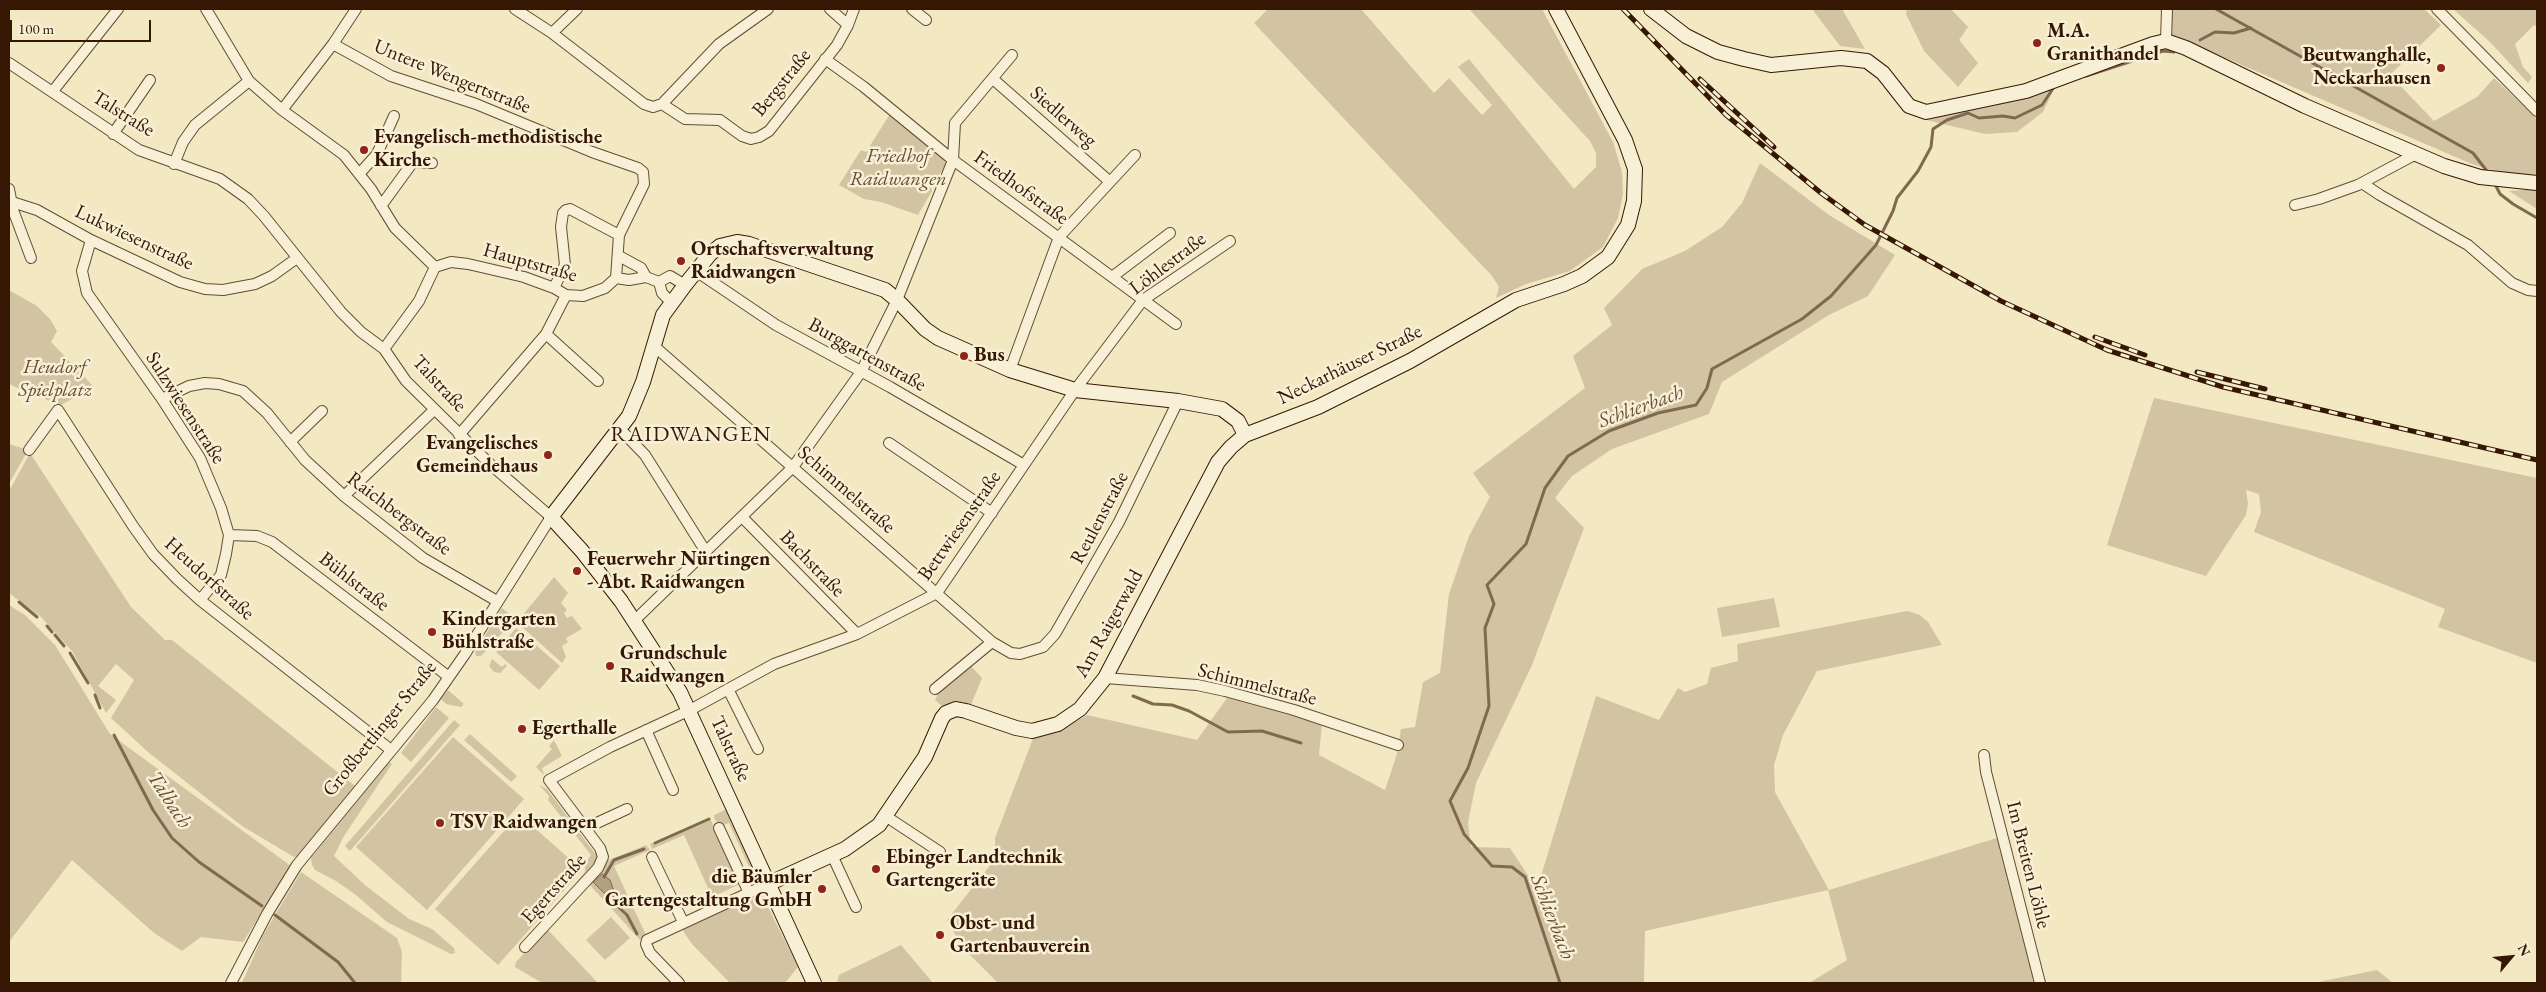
<!DOCTYPE html>
<meta charset="utf-8">
<style>
body{margin:0}
#map{position:relative;width:2546px;height:992px;overflow:hidden;background:#f2e8c2;font-family:"EB Garamond",serif}
canvas{display:block}
.frame{position:absolute;inset:0;border:10px solid #361703;pointer-events:none}
.north{position:absolute;left:2486px;top:932px;width:50px;height:50px;-webkit-text-stroke:4px #f7f0d7;paint-order:stroke;rotate:62deg;font-size:14px;font-weight:700;line-height:20px;text-align:center;color:#361703}
.north::after{content:'';display:block;margin:auto;width:18px;height:22px;background:#361703;clip-path:polygon(50% 0,100% 100%,50% 72%,0 100%)}
.scale{position:absolute;left:10px;top:20px;width:141px;height:22px;box-sizing:border-box;border:2px solid #361703;border-top:0;padding-left:6px;font-size:15px;line-height:18px;white-space:nowrap;color:#361703;-webkit-text-stroke:4px #f7f0d7;paint-order:stroke}
</style>
<div id="map">
<canvas width="2546" height="992"></canvas>
<div class="frame"></div>
<div class="north">N</div>
<div class="scale">100 m</div>
</div>
<script>
const ctx = document.querySelector('canvas').getContext('2d');
ctx.lineJoin = 'round';
function paint(path, color) {
  ctx.fillStyle = color;
  ctx.fill(path, 'evenodd');
}
function toPath(rows) {
  const path = new Path2D();
  for (const r of rows) {
    path.moveTo(r[0], r[1]);
    for (let i = 2; i < r.length; i += 2) path.lineTo(r[i], r[i + 1]);
  }
  return path;
}
function strokePath(path, color, width, dash) {
  ctx.strokeStyle = color;
  ctx.lineWidth = width;
  ctx.lineCap = dash ? 'butt' : 'round';
  ctx.setLineDash(dash || []);
  ctx.stroke(path);
}
function write(font, color, halo, rows, align = 'center') {
  ctx.font = font + ' "EB Garamond",serif';
  ctx.lineWidth = 5;
  ctx.setLineDash([]);
  ctx.textBaseline = 'middle';
  ctx.strokeStyle = halo;
  ctx.fillStyle = color;
  for (const [text, x, y, turn = 0] of rows) {
    ctx.save();
    ctx.translate(x, y);
    ctx.rotate((+turn || 0) * Math.PI / 180);
    ctx.textAlign = isNaN(turn) ? turn : align;
    if (halo) ctx.strokeText(text, 0, 0);
    ctx.fillText(text, 0, 0);
    ctx.restore();
  }
}
paint(toPath([
 [1268,9,1361,9,1434,93,1449,78,1482,115,1492,105,1458,67,1469,59,1574,189,1596,167,1596,153,1590,141,1470,10,1542,9,1613,142,1622,172,1623,194,1618,218,1603,247,1570,271,1526,284,1496,298,1499,287,1492,276,1254,23],
 [1812,9,1842,9,1865,49,1840,46],
 [1907,9,1951,9,1968,27,1959,40,1978,63,1958,87,1924,51,1906,14],
 [2171,9,2424,9,2441,25,2390,75,2434,121,2477,97,2494,78,2537,119,2537,175,2498,172,2472,164,2172,35],
 [2453,9,2537,9,2537,27,2534,25,2515,44,2523,67,2532,77,2528,83,2490,42],
 [2054,89,2043,112,2017,132,1985,134,1926,120],
 [890,114,944,160,946,164,931,187,932,191,918,215,881,202,864,199,839,185,861,150,866,152],
 [1760,163,1829,215,1895,255,1868,296,1829,315,1722,382,1709,414,1612,449,1572,476,1555,498,1584,528,1532,665,1476,783,1468,823,1471,847,1510,848,1537,889,1596,696,1659,720,1678,688,1685,692,1707,684,1711,668,1738,661,1737,644,1907,611,1920,615,1928,622,1942,645,1817,671,1783,735,1774,765,1775,792,1829,890,2000,837,2036,983,1809,983,1847,960,1828,890,1645,931,1644,983,998,983,963,948,947,920,995,859,995,838,1034,736,1056,733,1087,715,1197,740,1227,698,1322,724,1319,755,1385,790,1397,754,1401,729,1415,727,1423,682,1440,673,1449,594,1469,536,1490,497,1473,473,1585,388,1573,356,1612,325,1604,308,1642,269,1685,251,1722,227,1742,203],
 [2537,189,2537,209,2509,191],
 [9,290,37,306,50,319,57,331,51,342,94,387,59,406,24,388,22,390,9,384],
 [2154,398,2537,478,2537,663,2438,627,2445,609,2254,532,2261,512,2259,494,2246,490,2248,503,2246,515,2206,576,2107,545],
 [9,444,28,450,9,484],
 [30,453,131,607,165,640,172,640,355,786,298,856,294,857,242,826,148,752,111,718,134,680,116,664,98,686,116,700,106,713,72,651,40,616,9,593,9,491],
 [554,577,568,593,561,603,567,610,564,613,567,618,572,616,582,629,566,638,568,642,562,646,566,657,562,663,521,626,526,621,522,616],
 [1774,598,1780,627,1722,637,1717,608],
 [9,605,25,615,55,645,110,734,291,866,243,942,201,937,182,951,154,933,72,860,9,942],
 [502,608,517,620,513,621,481,656,476,656,475,652],
 [516,628,560,666,539,690,496,652],
 [492,659,502,667,505,664,507,666,500,673,494,672,489,666],
 [970,665,982,678,971,705,957,701,942,706,935,700,940,690],
 [448,690,464,704,461,707,446,704,441,699],
 [436,707,449,718,411,762,401,753],
 [454,720,460,725,350,851,345,846],
 [470,734,517,776,511,782,464,740],
 [453,737,524,799,427,910,356,847],
 [554,740,562,756,542,768,544,775,536,767,552,749,549,746],
 [389,762,392,764,344,836,334,856,365,885,409,919,432,929,454,948,455,953,451,954,387,922,356,895,336,881,315,870,312,865,311,858],
 [539,785,547,789,599,859,596,866,556,907,585,872,585,863,591,855,548,800,549,796],
 [727,809,757,875,755,881,750,885,748,881,754,878,729,823,720,826,714,818,714,815],
 [519,814,582,870,498,965,435,909],
 [710,818,740,884,712,897,684,835,652,849,650,844],
 [646,845,650,850,614,866,646,935,640,940,588,883,609,860],
 [301,872,397,938,402,952,401,983,242,983,263,935],
 [761,893,798,967,785,983,730,983,692,944,681,928],
 [611,917,630,938,605,960,586,940],
 [547,929,598,983,542,983,515,967,516,962],
 [901,945,933,983,837,983,839,975],
 [2377,970,2393,983,2318,982]
]), '#d2c4a2');
const water = toPath([
 [602,874,610,880,614,891,613,902,593,882,602,874]
]);
paint(water, '#b2a181');
strokePath(water, '#806a4f', 1);
strokePath(toPath([
 [2216,9,2473,153,2490,175],
 [2200,40,2215,32,2234,33,2251,28],
 [2086,76,2163,51,2174,52],
 [2494,182,2500,194,2513,204,2537,218],
 [19,602,37,617],
 [47,626,52,632],
 [55,635,64,646],
 [70,653,88,683],
 [95,695,100,708],
 [1133,696,1153,704,1172,705,1189,711,1228,732,1262,731,1301,743],
 [114,735,153,810,172,838,199,862,262,906],
 [655,843,709,819],
 [604,877,614,860,644,849],
 [613,902,627,915,637,934],
 [275,915,338,962,355,983],
 [1560,983,1525,877,1512,867,1492,866,1464,834,1450,801,1468,768,1489,706,1485,628,1494,604,1487,585,1526,544,1545,488,1568,456,1609,431,1658,413,1696,405,1707,388,1712,369,1802,319,1831,296,1876,245,1893,211,1897,198,1918,171,1931,147,1933,129,1947,120,1968,113,1979,118,2003,116,2015,118,2042,105,2054,87]
]), '#806a4f', 3);
const street = toPath([
 [206,9,249,81,282,110,344,155,371,189,395,228,435,267],
 [515,9,552,33,644,104,653,107,662,104,719,44,768,9],
 [830,9,848,25],
 [912,9,926,20],
 [2437,9,2537,111],
 [552,33,577,9],
 [2166,41,2167,9],
 [333,44,391,76,476,104,592,152,638,168,643,172,644,184,619,235,616,278],
 [825,59,864,87,953,160,1176,324],
 [9,63,139,150,220,179,248,199,264,216,341,312,361,332,384,349,406,381,490,464,551,517,465,654,433,700,297,865,267,914,231,983],
 [993,79,1109,181],
 [53,91,118,9],
 [662,104,685,119,720,120,742,136,751,139,759,137,769,131,837,45,848,25,854,9],
 [282,110,333,44,356,9],
 [113,134,150,80],
 [174,164,183,142,195,125,249,81],
 [360,173,377,154,394,116],
 [2362,183,2380,195,2468,245,2512,283,2528,290,2537,291],
 [9,189,13,210,31,258],
 [9,201,37,210,91,240,180,282,205,289,223,290,255,284,272,276,297,258],
 [2295,205,2319,199,2358,185,2416,154],
 [381,206,413,162,432,163],
 [91,240,82,271,87,293,162,399,200,458,221,508,229,535,226,554,221,575,200,600],
 [619,256,641,268,646,277],
 [696,271,776,325,890,387,1024,465],
 [1112,277,1170,233],
 [659,282,670,276,685,285],
 [554,288,565,265,561,227,563,213,566,210,570,209,619,235],
 [546,334,598,381],
 [654,346,992,642,1011,653,1020,654,1043,647,1055,634,1119,522,1178,401],
 [384,349,419,301,435,267,451,262,468,264,524,277,554,288,566,295,583,296,605,288,616,278,629,280,646,277,659,282,662,293,671,302],
 [1010,370,1059,237,1135,155],
 [162,399,189,386,205,383,219,384,243,391,267,413,305,460,344,496,423,558,497,601],
 [620,429,645,455,706,552],
 [459,435,546,334,566,295],
 [290,442,322,411],
 [889,443,992,513],
 [29,450,58,410,133,526,153,554,177,579,200,600,391,750],
 [344,496,434,410],
 [742,517,857,634],
 [229,535,257,536,272,542,449,677],
 [635,620,793,467,861,372,897,300,953,160,955,123,1012,55],
 [1105,678,1197,685,1225,691,1294,710,1398,745],
 [728,689,758,749],
 [935,689,992,642],
 [646,730,673,790],
 [1984,755,1986,772,2040,983],
 [887,817,940,852],
 [586,828,627,809],
 [719,828,749,893],
 [832,855,856,907],
 [652,857,683,922],
 [525,947,598,868,603,857,600,848,549,780,610,747,690,710,774,664,857,634,937,593,1075,390,1143,300,1230,241],
 [679,983,650,953,646,944,647,940,770,883]
]);
const secondary = toPath([
 [1651,9,1686,36,1718,52,1744,59,1771,65,1841,58,1867,61,1883,73,1909,106,1926,112,2026,91,2153,44,2166,41,2186,48,2305,106,2444,166,2480,177,2537,183],
 [770,883,845,849,879,825,925,757,942,718,946,713,956,709,966,711,1016,728,1032,731,1058,724,1080,709,1105,678,1218,462,1231,447,1245,435,1318,407,1410,361,1516,300,1564,284,1582,276,1608,257,1628,225,1634,201,1635,169,1625,140,1556,9],
 [814,983,680,692,621,601,582,551,551,517,629,416,643,382,663,315,685,285,710,254,720,246,737,242,749,244,885,290,897,300,925,329,938,338,1010,370,1075,390,1178,401,1222,409,1238,421,1245,435]
]);
strokePath(street, '#654b33', 12);
strokePath(secondary, '#361703', 16);
strokePath(street, '#f7f0d7', 10);
strokePath(secondary, '#f7f0d7', 14);
const rail = toPath([
 [1623,9,1726,115,1821,193,1865,225,2001,301,2107,350,2223,387,2537,460],
 [1700,79,1774,147],
 [2095,337,2145,355],
 [2197,372,2265,389]
]);
strokePath(rail, '#361703', 5);
strokePath(rail, '#f7f0d7', 3, [9]);
for (const [x, y, r, color] of [
 [2037,43,5,"#8f2418"],
 [2441,68,5,"#8f2418"],
 [364,150,5,"#8f2418"],
 [681,261,5,"#8f2418"],
 [964,356,5,"#8f2418"],
 [548,455,5,"#8f2418"],
 [577,571,5,"#8f2418"],
 [432,632,5,"#8f2418"],
 [610,666,5,"#8f2418"],
 [522,729,5,"#8f2418"],
 [440,823,5,"#8f2418"],
 [876,869,5,"#8f2418"],
 [822,889,5,"#8f2418"],
 [940,935,5,"#8f2418"]
]) {
  const dot = new Path2D();
  dot.arc(x, y, r, 0, 2 * Math.PI);
  ctx.fillStyle = color;
  ctx.fill(dot);
  strokePath(dot, '#f7f0d7', 2);
}
write('bold 20px', '#361703', '#f7f0d7', [
 ["M.A.",2047,32],
 ["Granithandel",2047,55],
 ["Beutwanghalle,",2431,56,"right"],
 ["Neckarhausen",2431,79,"right"],
 ["Evangelisch-methodistische",374,138],
 ["Kirche",374,161],
 ["Ortschaftsverwaltung",691,250],
 ["Raidwangen",691,273],
 ["Bus",974,356],
 ["Evangelisches",538,444,"right"],
 ["Gemeindehaus",538,467,"right"],
 ["Feuerwehr Nürtingen",587,560],
 ["- Abt. Raidwangen",587,583],
 ["Kindergarten",442,620],
 ["Bühlstraße",442,643],
 ["Grundschule",620,654],
 ["Raidwangen",620,677],
 ["Egerthalle",532,729],
 ["TSV Raidwangen",450,823],
 ["Ebinger Landtechnik",886,858],
 ["Gartengeräte",886,881],
 ["die Bäumler",812,878,"right"],
 ["Gartengestaltung GmbH",812,901,"right"],
 ["Obst- und",950,924],
 ["Gartenbauverein",950,947]
], 'left');
write('20px', '#361703', '#f7f0d7', [
 ["Untere Wengertstraße",452,77,22],
 ["Bergstraße",782,83,-51],
 ["Talstraße",123,114,32],
 ["Siedlerweg",1063,117,41],
 ["Friedhofstraße",1021,188,36],
 ["Lukwiesenstraße",134,238,25],
 ["Hauptstraße",530,263,16],
 ["Löhlestraße",1168,264,-37],
 ["Burggartenstraße",867,355,29],
 ["Neckarhäuser Straße",1350,365,-26],
 ["Talstraße",439,384,47],
 ["Sulzwiesenstraße",185,408,57],
 ["Schimmelstraße",846,490,41],
 ["Raichbergstraße",399,514,37],
 ["Reulenstraße",1100,518,-62],
 ["Bettwiesenstraße",960,526,-55],
 ["Bachstraße",812,564,46],
 ["Heudorfstraße",209,579,42],
 ["Bühlstraße",354,582,38],
 ["Am Raigerwald",1109,624,-61],
 ["Schimmelstraße",1257,685,14],
 ["Großbettlinger Straße",380,729,-51],
 ["Talstraße",730,749,65],
 ["Im Breiten Löhle",2028,865,76],
 ["Egertstraße",554,889,-48]
]);
write('italic 20px', '#654b33', '#f7f0d7', [
 ["Friedhof",898,157],
 ["Raidwangen",898,180],
 ["Heudorf",55,368],
 ["Spielplatz",55,391]
]);
write('italic 21px', '#684e35', '#f7f0d7', [
 ["Schlierbach",1641,407,-20],
 ["Talbach",169,800,57],
 ["Schlierbach",1552,917,69]
]);
ctx.letterSpacing = '1px';
write('22px', '#361703', '#f7f0d7', [
 ["RAIDWANGEN",691,435]
]);
ctx.letterSpacing = '0px';
</script>
